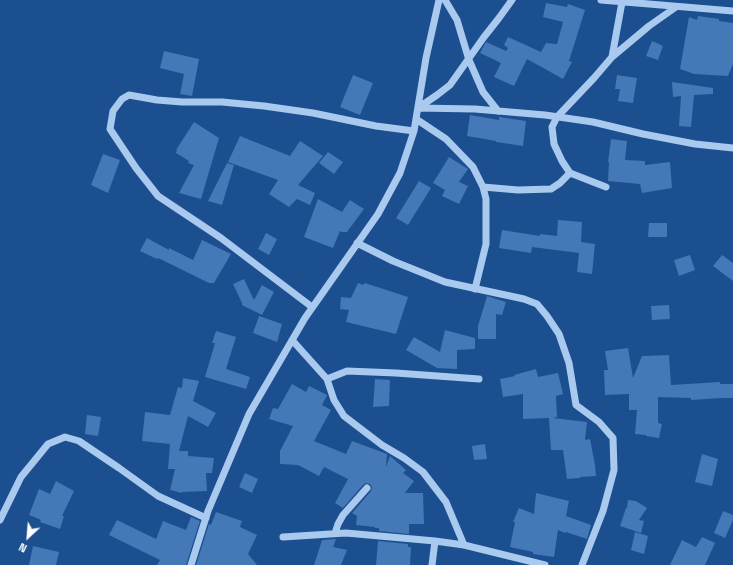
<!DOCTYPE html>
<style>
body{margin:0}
#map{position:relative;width:733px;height:565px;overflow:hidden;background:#1b4f8f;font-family:"Space Grotesk",sans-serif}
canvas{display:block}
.north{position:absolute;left:8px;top:517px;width:40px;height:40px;-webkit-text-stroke:3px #1b4f8f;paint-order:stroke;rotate:206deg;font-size:11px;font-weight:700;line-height:16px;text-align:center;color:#fff}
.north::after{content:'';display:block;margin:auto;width:14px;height:18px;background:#fff;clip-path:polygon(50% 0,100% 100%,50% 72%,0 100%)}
</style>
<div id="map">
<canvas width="733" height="565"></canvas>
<div class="north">N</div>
</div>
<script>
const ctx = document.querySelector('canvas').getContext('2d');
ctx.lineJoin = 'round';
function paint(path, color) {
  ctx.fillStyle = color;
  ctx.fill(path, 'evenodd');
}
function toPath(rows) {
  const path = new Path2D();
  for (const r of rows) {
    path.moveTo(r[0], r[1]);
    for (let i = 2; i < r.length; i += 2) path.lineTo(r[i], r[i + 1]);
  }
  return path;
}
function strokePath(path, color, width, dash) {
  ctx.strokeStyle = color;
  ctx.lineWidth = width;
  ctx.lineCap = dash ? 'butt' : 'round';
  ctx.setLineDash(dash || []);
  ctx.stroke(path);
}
paint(toPath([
 [546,3,567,7,568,4,585,10,569,61,572,62,563,79,527,59,514,86,494,77,501,63,480,53,486,42,506,51,508,48,504,45,508,37,541,52,546,43,557,44,563,22,543,17],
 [698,16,719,19,719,21,733,23,733,64,728,76,694,74,680,69,689,17,697,20],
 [652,41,663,46,658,60,646,56],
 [164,51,199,59,192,96,180,94,184,74,160,68],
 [353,75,373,83,360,115,340,107],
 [617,75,637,78,633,103,618,101,620,89,615,89],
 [672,82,713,88,713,94,694,95,691,127,679,126,681,96,673,97],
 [470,115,499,120,499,117,526,121,523,146,496,142,496,141,467,136],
 [194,122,219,138,201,199,179,193,194,165,188,163,189,161,176,153,177,150,176,150],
 [240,136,290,156,300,141,323,156,298,185,315,193,310,205,297,199,289,207,269,194,278,180,228,162],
 [611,139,627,141,625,160,645,161,645,165,670,162,672,188,642,193,640,184,608,181,609,162,608,162],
 [328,152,343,162,334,174,319,163],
 [103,154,120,160,108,193,91,185],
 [449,157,468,169,459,182,468,186,459,204,442,196,445,190,433,183],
 [227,163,234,165,222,205,208,201],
 [419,181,431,188,408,225,396,218],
 [318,199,342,212,350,200,364,209,347,232,342,232,340,231,333,248,304,237],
 [558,220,582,222,581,242,595,244,592,274,577,272,579,253,532,247,531,253,499,248,502,230,540,236,540,234,557,236],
 [649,223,667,223,667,237,648,237],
 [266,233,277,239,269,255,258,249],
 [147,238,169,250,169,248,193,260,202,240,231,254,214,283,209,283,158,258,157,259,140,251],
 [690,255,695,270,679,276,674,260],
 [722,255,733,263,733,281,713,266],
 [244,279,254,300,262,285,274,292,262,315,242,305,242,303,233,284],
 [358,283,363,285,365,283,408,297,396,334,346,322,349,310,340,309,341,297,351,298],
 [487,296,506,302,502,315,496,314,496,339,478,339,478,326],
 [669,305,670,319,652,320,651,306],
 [259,316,282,324,277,342,253,333],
 [445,330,475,338,475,349,457,350,457,369,437,368,406,350,414,337,440,352],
 [216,331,236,337,226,369,250,377,246,389,205,377,215,343,212,343],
 [628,348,633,378,642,356,669,355,671,385,720,382,720,384,733,384,733,398,721,398,691,400,691,398,658,397,658,423,662,424,659,438,646,436,646,435,635,434,637,410,629,410,629,394,605,395,604,370,608,370,605,351],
 [536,369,538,377,558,373,563,394,556,396,557,417,553,418,587,422,585,440,590,439,595,465,596,476,580,477,580,478,567,479,563,450,551,450,549,418,523,419,523,394,503,397,500,379,515,376,514,375],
 [183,378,199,381,193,401,216,413,208,427,188,416,179,451,188,451,188,456,214,458,212,473,206,473,207,491,182,492,182,493,170,490,175,469,168,469,170,444,142,441,145,412,170,415,178,387,182,388],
 [375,379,390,380,389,406,373,407],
 [292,384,306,392,309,386,327,395,322,405,331,410,314,441,346,454,352,441,387,454,386,467,390,456,406,470,403,473,414,481,405,493,423,493,424,524,409,524,409,534,379,531,379,528,375,528,375,527,356,525,357,516,352,513,371,491,372,487,370,484,366,483,363,485,343,508,335,503,348,479,324,467,319,476,298,465,280,464,280,451,293,426,269,419,273,408,278,409],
 [87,415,101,417,98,436,85,434],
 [485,444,487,459,474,460,472,446],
 [702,454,718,459,712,486,695,482],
 [245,473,258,479,252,493,239,487],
 [56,481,74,491,62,516,64,516,60,529,40,522,41,520,29,515,39,489,50,494],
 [536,493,569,501,566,516,591,525,587,539,566,532,565,533,558,530,554,557,533,554,533,552,510,547,515,522,513,522,519,508,534,514],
 [628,500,636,501,647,508,639,520,644,521,641,533,620,526,626,508,627,508],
 [723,511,733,515,733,520,725,538,714,533],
 [216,512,242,521,240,527,257,535,248,554,257,565,196,565,209,524,211,525],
 [191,517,200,521,186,565,157,565,160,560,109,535,117,520,156,539,163,521,186,530],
 [635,532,648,536,644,554,631,550],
 [702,537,715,543,705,565,670,565,682,540,696,547],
 [336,539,333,547,347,550,341,565,314,565,322,540],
 [378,541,408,544,408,547,411,547,410,565,376,565],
 [33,546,59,552,56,565,29,565]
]), '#4478b7');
strokePath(toPath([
 [445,0,457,20,469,60,483,92,498,111],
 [601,0,733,11],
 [612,57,649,26,676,7],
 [418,108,475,109,545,115,593,122,643,134,695,144,733,148],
 [418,108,437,95,450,85,484,37,499,18,512,0],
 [416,119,446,139,473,167,483,187,486,199,486,244,475,289],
 [570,173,562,161,554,144,552,127,557,117,594,78,612,57,622,2],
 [483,187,518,190,551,189,560,183,570,173,606,187],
 [357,243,393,261,445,282,524,299,537,304,547,316,559,334,569,363,576,405,599,422,613,438,614,470,603,511,582,565],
 [312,307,221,238,158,196,136,168,110,129,113,111,122,99,129,95,157,100,182,102,222,102,264,106,313,113,376,126,414,131],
 [292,340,327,379,334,400,344,416,382,445,404,458,423,472,446,502,464,545],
 [327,379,347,371,396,373,479,379],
 [0,520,21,477,48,444,65,437,79,441,119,468,158,496,206,518],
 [335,533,338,524,343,515,367,488],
 [283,537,346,533,435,541,464,545,545,565],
 [191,565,208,511,249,414,305,318,378,214,400,173,414,131,426,58,439,0],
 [432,565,435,541]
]), '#a9c9ee', 7);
</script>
